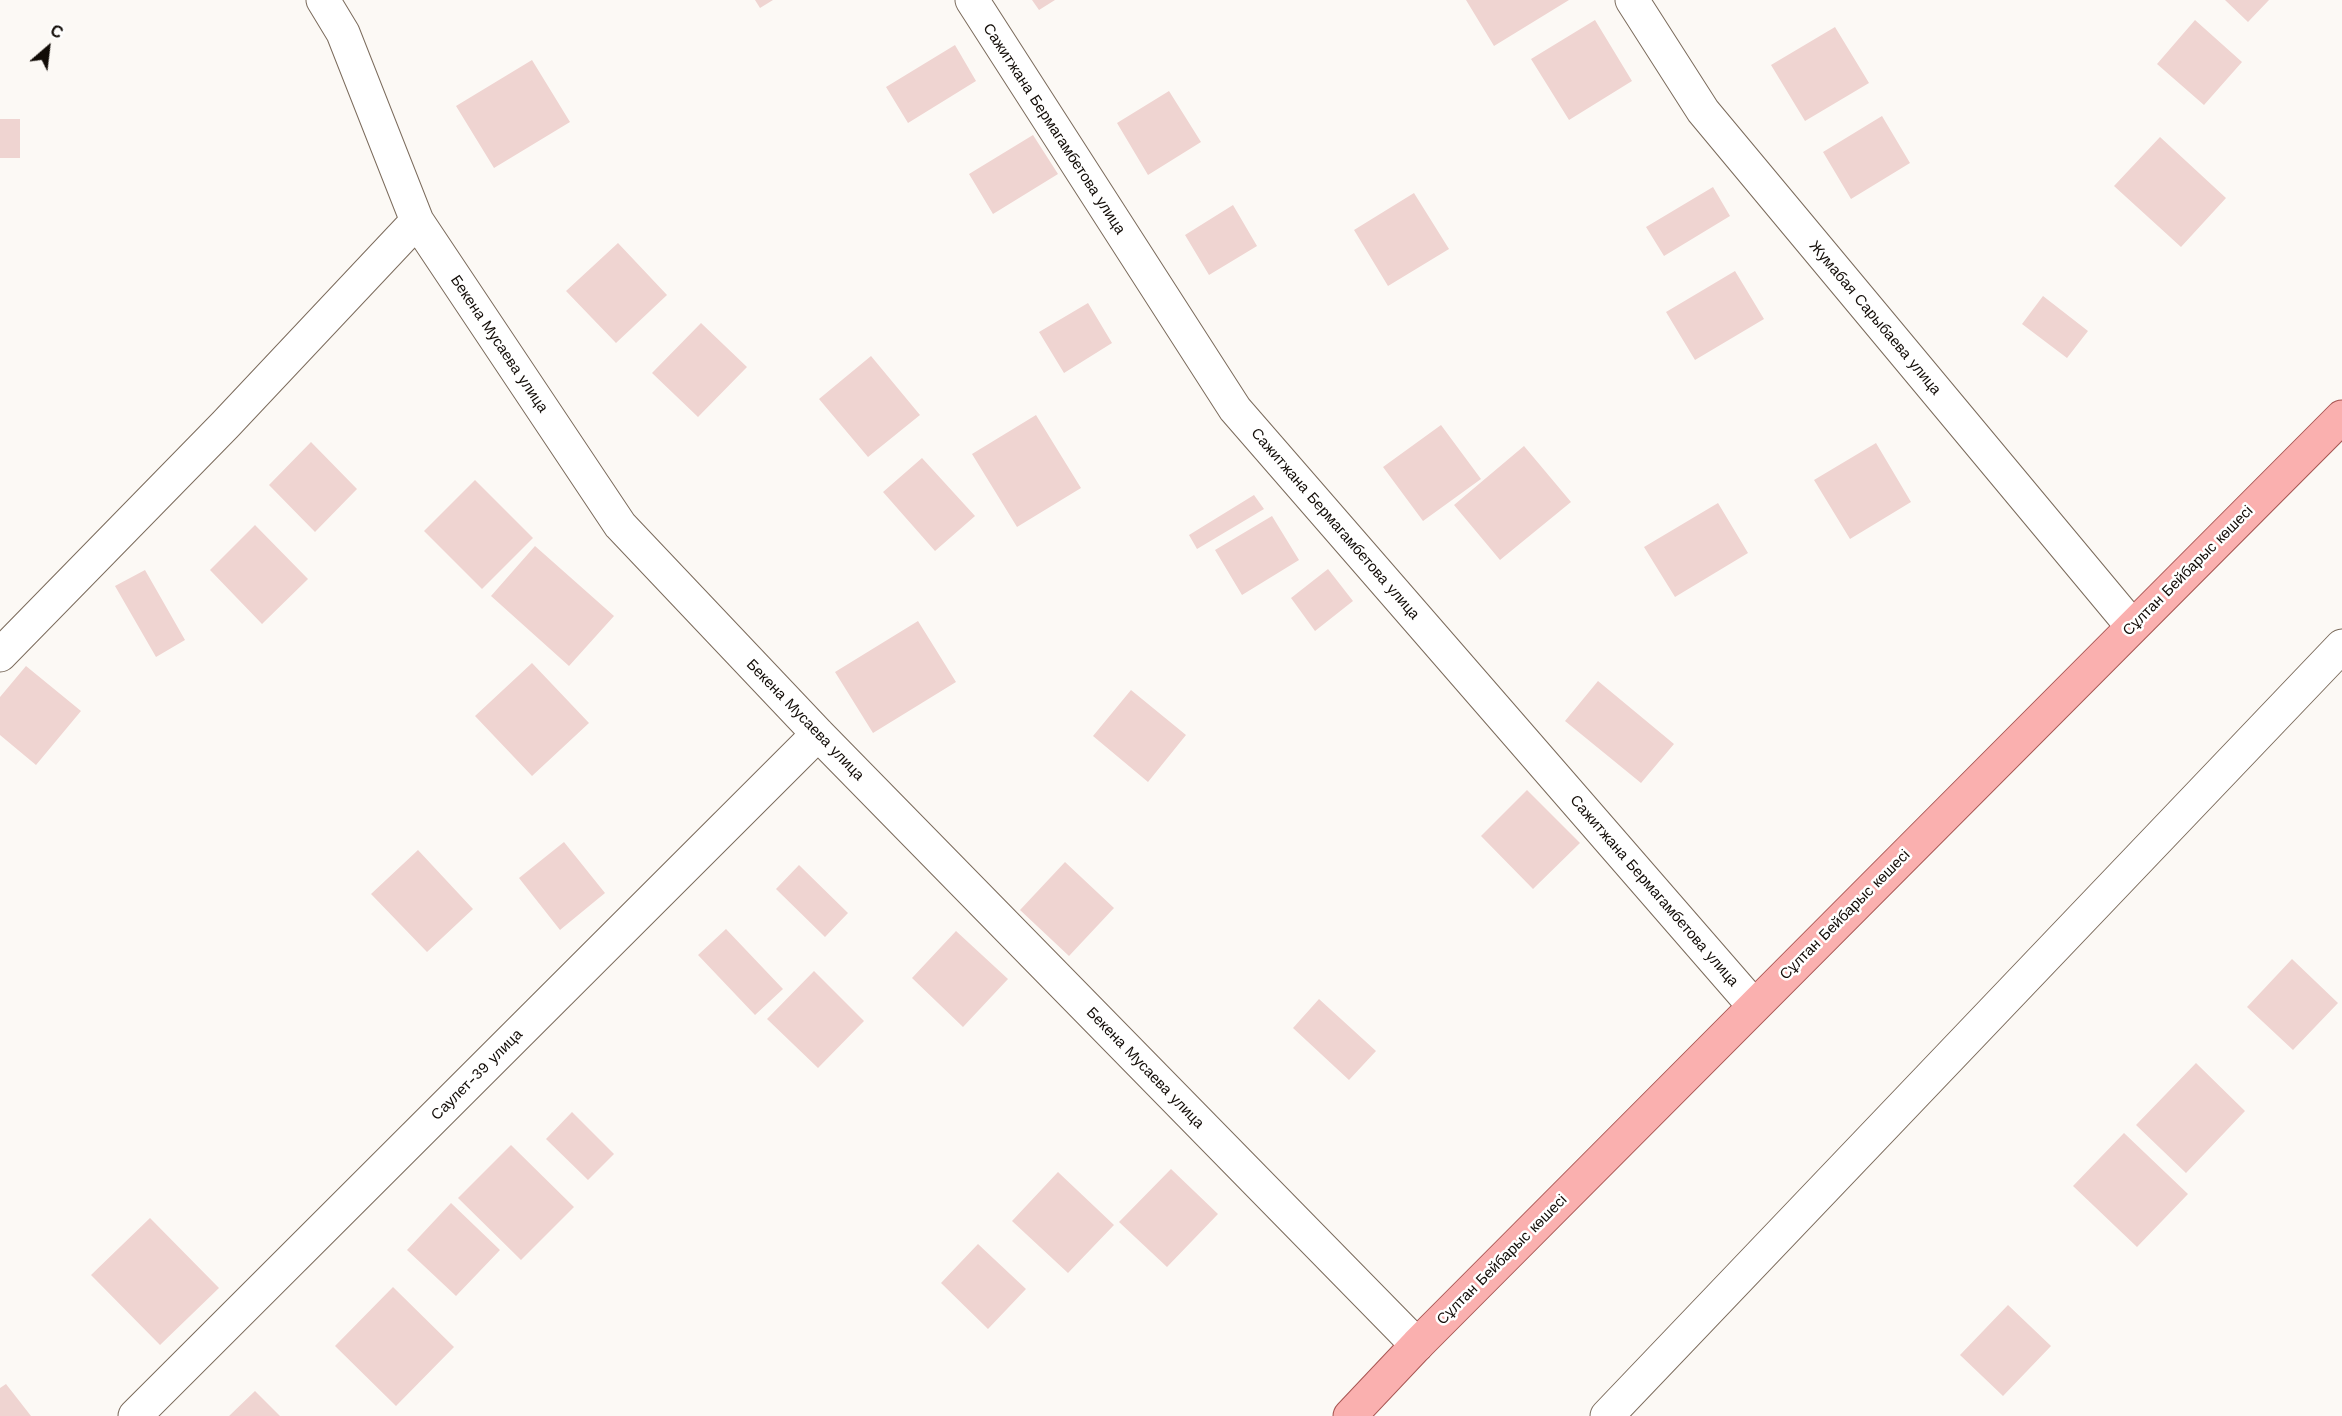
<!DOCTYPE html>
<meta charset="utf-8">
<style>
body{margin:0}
#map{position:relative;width:2342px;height:1416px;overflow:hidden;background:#fcf9f5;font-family:"Work Sans",sans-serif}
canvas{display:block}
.north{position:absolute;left:18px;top:18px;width:60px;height:60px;-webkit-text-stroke:4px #fff;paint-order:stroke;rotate:28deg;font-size:16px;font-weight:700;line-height:24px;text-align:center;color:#120c07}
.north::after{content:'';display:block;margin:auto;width:21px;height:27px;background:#120c07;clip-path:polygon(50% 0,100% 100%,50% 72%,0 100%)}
</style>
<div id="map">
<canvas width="2342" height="1416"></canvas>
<div class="north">С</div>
</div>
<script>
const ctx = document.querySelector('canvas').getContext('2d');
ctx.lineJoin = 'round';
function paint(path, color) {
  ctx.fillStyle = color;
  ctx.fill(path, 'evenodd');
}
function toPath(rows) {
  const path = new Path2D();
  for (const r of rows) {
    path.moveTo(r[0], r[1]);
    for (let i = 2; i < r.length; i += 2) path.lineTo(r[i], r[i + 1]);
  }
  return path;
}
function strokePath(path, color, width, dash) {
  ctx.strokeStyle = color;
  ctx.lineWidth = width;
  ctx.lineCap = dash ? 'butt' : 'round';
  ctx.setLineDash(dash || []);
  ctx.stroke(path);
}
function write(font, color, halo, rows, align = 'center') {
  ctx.font = font + ' "Work Sans",sans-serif';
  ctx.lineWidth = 5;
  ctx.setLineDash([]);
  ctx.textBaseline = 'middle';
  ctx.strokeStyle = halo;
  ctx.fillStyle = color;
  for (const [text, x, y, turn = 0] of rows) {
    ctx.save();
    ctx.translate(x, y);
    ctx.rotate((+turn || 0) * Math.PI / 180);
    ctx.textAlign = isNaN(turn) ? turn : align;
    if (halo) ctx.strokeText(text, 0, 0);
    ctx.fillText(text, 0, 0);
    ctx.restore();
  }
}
paint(toPath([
 [755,0,773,0,760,8],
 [1032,0,1055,0,1039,10],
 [1466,0,1569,0,1494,46],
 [2225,0,2269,0,2248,22],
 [1595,20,1632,81,1569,120,1531,59],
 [2195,20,2242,62,2204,105,2157,64],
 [1835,27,1869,83,1805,121,1771,65],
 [955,45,976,81,908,123,886,87],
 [532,60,570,122,494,168,456,106],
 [1169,91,1201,142,1148,175,1117,123],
 [1882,116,1910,163,1851,199,1823,152],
 [0,119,20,119,20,158,0,158],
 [1033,135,1058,174,993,214,969,174],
 [2160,137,2226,198,2181,247,2114,186],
 [1713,187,1730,216,1664,256,1646,227],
 [1414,193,1449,249,1388,286,1354,230],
 [1233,205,1257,246,1209,275,1185,235],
 [618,243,667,295,616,343,566,291],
 [1735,271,1764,319,1695,360,1666,312],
 [2043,296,2088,331,2067,358,2022,324],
 [1088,303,1112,343,1064,373,1039,332],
 [701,323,747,367,698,417,652,373],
 [871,356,920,415,868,457,819,399],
 [1036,415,1081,488,1017,527,972,454],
 [1441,425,1481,479,1423,521,1383,467],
 [311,442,357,489,315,532,269,485],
 [1876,443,1911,502,1850,539,1814,480],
 [1524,446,1571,502,1500,560,1454,505],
 [922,458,975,516,935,551,883,492],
 [475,480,533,538,482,589,424,531],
 [1254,495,1264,509,1197,549,1189,535],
 [1718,503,1748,553,1675,597,1644,547],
 [1272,516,1299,560,1242,595,1215,550],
 [255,525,308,579,262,624,210,570],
 [535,546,614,616,569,666,491,596],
 [1328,569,1353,601,1315,631,1291,598],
 [145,570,185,640,156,657,115,586],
 [918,621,956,682,873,733,835,672],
 [532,663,589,723,532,776,475,716],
 [26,666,81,711,36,765,0,735,0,697],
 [1598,681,1674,744,1641,783,1565,721],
 [1131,690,1186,735,1148,782,1093,736],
 [1527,790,1580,843,1533,889,1481,836],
 [564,842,605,893,560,930,519,878],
 [418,850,473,909,427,952,371,894],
 [1065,862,1114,908,1069,956,1020,910],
 [799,865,848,913,825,937,776,889],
 [726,929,783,989,755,1015,698,955],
 [956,931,1008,979,963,1027,912,978],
 [2292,959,2338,1003,2293,1050,2247,1007],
 [814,971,864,1021,818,1068,767,1019],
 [1319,999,1376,1051,1349,1080,1293,1028],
 [2196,1063,2245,1111,2186,1173,2136,1125],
 [572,1112,614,1154,588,1180,546,1139],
 [2124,1133,2188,1194,2137,1247,2073,1186],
 [511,1145,574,1207,521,1260,458,1198],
 [1171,1169,1218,1214,1167,1267,1119,1222],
 [1058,1172,1114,1225,1068,1273,1012,1221],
 [451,1203,500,1250,456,1296,407,1250],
 [150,1218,219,1288,160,1345,91,1275],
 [978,1244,1026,1289,988,1329,941,1283],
 [393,1287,454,1347,396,1406,335,1346],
 [2008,1305,2051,1346,2003,1396,1960,1355],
 [6,1384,31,1416,0,1416,0,1388],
 [255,1391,280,1416,229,1416]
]), '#efd4d1');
const minor = toPath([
 [323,0,343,33,417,221,620,525,818,734,1417,1345],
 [972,0,1235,409,1754,1006],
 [1632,0,1703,111,2132,626],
 [0,655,225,425,417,221],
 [135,1416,818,734],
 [1607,1416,2342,646]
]);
const major = toPath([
 [1350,1416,1417,1345,2342,417]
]);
strokePath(minor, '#7b6b5c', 35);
strokePath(major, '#a75552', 35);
strokePath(minor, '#fff', 33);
strokePath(major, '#fab0af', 33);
write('15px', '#120c07', '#fff', [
 ["Сажитжана Бермагамбетова улица",1054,129,57],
 ["Жумабая Сарыбаева улица",1875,318,50],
 ["Бекена Мусаева улица",499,344,56],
 ["Сажитжана Бермагамбетова улица",1335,524,49],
 ["Сұлтан Бейбарыс көшесі",2188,571,-45],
 ["Бекена Мусаева улица",805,720,46],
 ["Сажитжана Бермагамбетова улица",1654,891,49],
 ["Сұлтан Бейбарыс көшесі",1845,915,-45],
 ["Бекена Мусаева улица",1145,1068,46],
 ["Саулет-39 улица",477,1075,-45],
 ["Сұлтан Бейбарыс көшесі",1502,1260,-45]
]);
</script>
